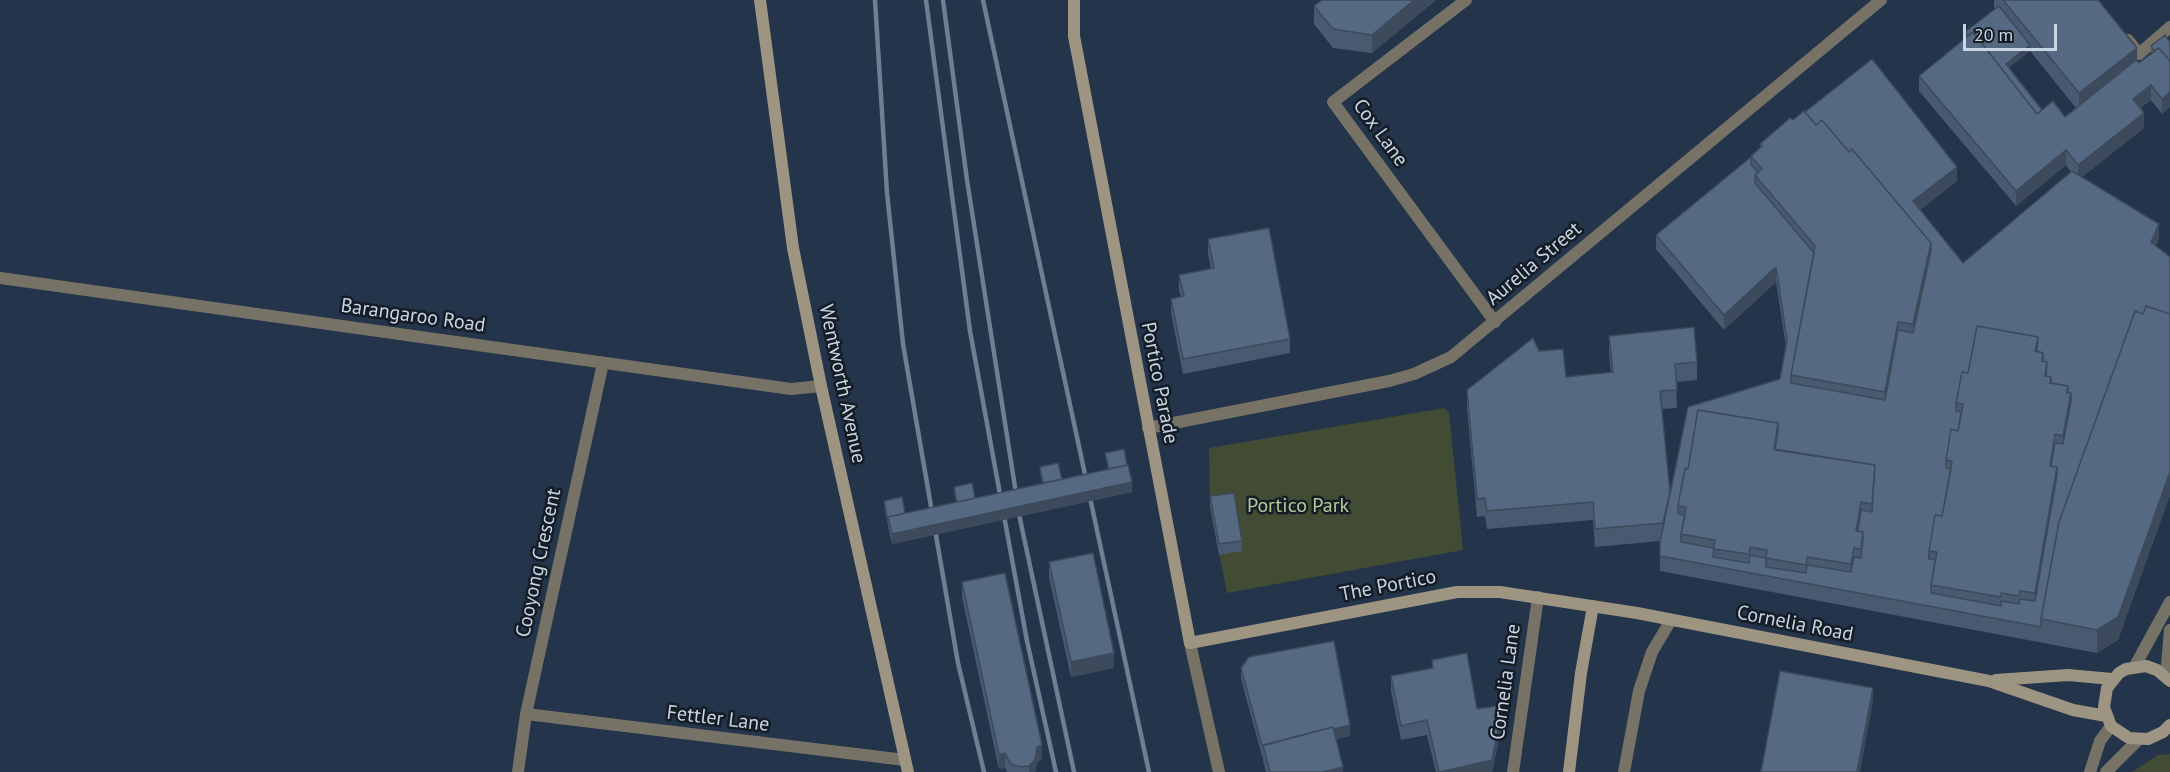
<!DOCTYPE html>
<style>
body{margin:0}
#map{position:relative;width:2170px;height:772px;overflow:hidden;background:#23344b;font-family:"PT Sans",sans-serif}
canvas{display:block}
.scale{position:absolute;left:1963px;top:24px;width:94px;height:27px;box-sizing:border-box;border:3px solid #cad5e3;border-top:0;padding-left:8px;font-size:18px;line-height:21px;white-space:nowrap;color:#cad5e3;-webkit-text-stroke:4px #141c26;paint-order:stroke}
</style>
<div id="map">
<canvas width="2170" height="772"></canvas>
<div class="scale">20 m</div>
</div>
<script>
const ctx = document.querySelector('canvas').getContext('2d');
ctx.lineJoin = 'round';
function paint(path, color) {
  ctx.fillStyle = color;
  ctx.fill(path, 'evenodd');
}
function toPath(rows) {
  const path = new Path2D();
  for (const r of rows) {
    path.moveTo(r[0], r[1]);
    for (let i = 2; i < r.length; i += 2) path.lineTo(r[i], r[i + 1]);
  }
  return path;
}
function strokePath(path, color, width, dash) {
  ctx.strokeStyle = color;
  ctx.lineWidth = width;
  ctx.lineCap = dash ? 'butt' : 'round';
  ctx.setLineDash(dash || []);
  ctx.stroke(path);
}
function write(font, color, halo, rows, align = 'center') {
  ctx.font = font + ' "PT Sans",sans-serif';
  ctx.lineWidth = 5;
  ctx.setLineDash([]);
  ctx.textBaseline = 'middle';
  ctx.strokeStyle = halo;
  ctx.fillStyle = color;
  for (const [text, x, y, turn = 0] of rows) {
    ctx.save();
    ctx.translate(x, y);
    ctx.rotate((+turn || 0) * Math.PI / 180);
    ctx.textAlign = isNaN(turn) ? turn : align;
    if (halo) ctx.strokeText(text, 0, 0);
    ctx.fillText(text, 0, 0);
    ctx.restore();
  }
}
paint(toPath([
 [1445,408,1449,413,1463,550,1227,593,1210,507,1209,448],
 [2170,754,2170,772,2132,772,2158,755]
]), '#424c34');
strokePath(toPath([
 [1466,0,1333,102,1495,322],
 [2128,40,2139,54,2170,27],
 [526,714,905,760],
 [1513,772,1538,597],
 [1624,772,1639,691,1652,652,1671,620]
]), '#777266', 12);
strokePath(toPath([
 [1148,428,1389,381,1414,374,1451,357,1881,0],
 [1190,643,1219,772],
 [2135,666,2170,602],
 [2166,676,2170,630],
 [518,772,526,714,603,363],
 [2090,772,2100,741,2111,726],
 [2106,772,2139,739]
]), '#777266', 12);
strokePath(toPath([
 [0,278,791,389,821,386]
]), '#777266', 12);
strokePath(toPath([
 [760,0,793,248,821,386,908,772],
 [1074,0,1074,36,1190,643,1457,592,1500,592,1637,613,1989,681,2073,710,2106,716],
 [1996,680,2068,675,2112,679],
 [2170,681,2157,670,2146,666,2126,669,2119,673,2107,688,2104,707,2111,726,2129,738,2148,739,2163,732,2170,725],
 [1569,772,1581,673,1593,606]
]), '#9d9582', 12);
strokePath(toPath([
 [875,0,887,193,903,344,958,663,984,772],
 [926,0,970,331,1027,641,1056,772],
 [943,0,967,180,1020,519,1074,772],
 [983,0,1149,772]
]), '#707e91', 4.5);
paint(toPath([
 [1322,0,1436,0,1372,53,1333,48,1314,24,1314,6],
 [1994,0,2098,0,2139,63,2152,53,2151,52,2151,46,2170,42,2170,107,2162,114,2151,100,2140,108,2144,128,2082,177,2159,239,2156,246,2170,257,2170,495,2118,640,2097,653,1660,571,1660,541,1595,547,1593,520,1487,529,1485,516,1477,517,1467,408,1467,390,1539,351,1566,377,1611,372,1609,354,1609,336,1697,362,1697,380,1676,382,1677,408,1662,409,1670,493,1780,379,1786,347,1776,282,1724,330,1656,249,1656,235,1751,157,1751,156,1760,148,1760,144,1805,112,1957,181,1920,210,1963,263,2071,172,2066,165,2016,206,1919,91,1919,76,1966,38,1965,32,1995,9,1994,7],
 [2030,51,2076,108,2065,117,2042,110,2008,68],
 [1208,239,1290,339,1290,353,1183,374,1171,313,1171,299,1181,297,1179,290,1179,275,1211,269,1208,254],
 [1105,453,1132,492,892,544,884,507,884,501,905,513,956,502,954,492,954,487,975,498,1042,483,1040,473,1040,467,1062,479,1108,469],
 [1210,496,1242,541,1242,551,1219,555,1210,507],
 [1049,562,1114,668,1071,677,1049,577],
 [962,582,1042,760,1037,762,1035,772,1007,772,1005,768,999,769,962,597],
 [1432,660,1477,709,1503,720,1492,772,1436,772,1427,735,1401,740,1391,691,1391,676,1432,668],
 [1241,668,1350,736,1336,739,1343,772,1266,772,1263,760,1263,756,1262,756,1241,679]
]), '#495a70');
paint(toPath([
 [1414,0,1436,0,1372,53,1372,35],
 [2030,45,2030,51,2006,70,2006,64],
 [2137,48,2137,66,2079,111,2079,93],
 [2151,85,2151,100,2133,114,2133,99],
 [2170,92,2170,107,2162,114,2162,99],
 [2144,113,2144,128,2078,180,2078,165],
 [2066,150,2066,165,2016,206,2016,191],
 [1957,167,1957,181,1913,216,1913,201],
 [2159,224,2159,239,2151,256,2151,242],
 [1931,243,1931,266,1913,347,1913,324],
 [1776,267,1776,282,1724,330,1724,315],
 [1898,322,1898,344,1885,415,1885,392],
 [2071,393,2071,416,2063,459,2063,436],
 [2055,434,2055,457,2052,474,2050,466],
 [2057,467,2057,490,2035,616,2035,593],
 [2170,472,2170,495,2118,640,2097,653,2097,630],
 [1132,482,1132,492,892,544,892,534],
 [1861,502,1861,525,1859,539,1856,531],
 [1114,653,1114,668,1071,677,1071,662],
 [1873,688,1873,703,1860,772,1857,772],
 [1503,705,1503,720,1492,772,1442,772],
 [1350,725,1350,736,1265,755,1263,746],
 [1042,745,1042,760,1037,762,1035,772,1029,772,1029,766,1037,747],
 [1005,753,1005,768,999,769,999,755],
 [1343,767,1343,772,1323,772]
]), '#3c4a5b');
const building = toPath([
 [1322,0,1414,0,1372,35,1333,29,1314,6,1322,0],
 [2003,0,2098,0,2137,48,2079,93,2003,0],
 [1999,6,2030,45,2006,64,2042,110,2037,114,1973,32,1968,35,1965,32,1999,6],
 [1973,32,2037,114,2053,101,2065,117,2136,60,2139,63,2159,48,2170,61,2170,92,2162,99,2151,85,2133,99,2144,113,2078,165,2066,150,2016,191,1919,76,1973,32],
 [2165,35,2170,42,2170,61,2159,48,2154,51,2151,46,2165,35],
 [1872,59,1957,167,1913,201,1963,263,2072,171,2159,224,2151,242,2170,257,2170,314,2146,306,2143,314,2135,311,2059,522,2041,619,2041,627,1660,556,1660,542,1688,407,1780,379,1787,340,1776,267,1724,315,1656,235,1751,157,1751,164,1758,173,1755,175,1755,183,1814,253,1791,375,1791,383,1885,400,1898,330,1913,333,1931,251,1931,243,1852,149,1849,152,1822,120,1816,125,1805,112,1872,59],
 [1977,326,2038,337,2037,351,2043,353,2043,361,2047,362,2046,376,2051,377,2051,383,2068,386,2068,393,2071,393,2071,401,2063,444,2055,443,2051,466,2057,467,2057,475,2035,601,2020,599,2019,604,2001,601,2001,606,1931,593,1931,585,1935,560,1929,559,1929,551,1935,515,1942,516,1951,469,1946,468,1946,460,1951,429,1958,431,1961,412,1956,411,1956,403,1962,372,1968,373,1977,326],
 [1698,410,1778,423,1778,431,1775,450,1875,465,1872,512,1861,510,1858,531,1863,532,1863,540,1861,558,1854,557,1851,572,1807,565,1806,573,1766,567,1766,558,1750,555,1749,563,1713,557,1714,548,1681,542,1681,534,1685,515,1678,514,1678,506,1685,468,1688,469,1698,410],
 [1804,111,1816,125,1822,120,1849,152,1852,149,1931,243,1913,324,1898,322,1885,392,1791,375,1815,246,1755,175,1762,169,1751,156,1762,146,1760,144,1790,118,1793,120,1804,111],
 [1269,228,1290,339,1183,359,1171,299,1184,296,1179,275,1214,268,1208,239,1269,228],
 [2146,306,2170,314,2170,472,2118,617,2097,630,2041,619,2059,522,2135,311,2143,314,2146,306],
 [1977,326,2038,337,2035,351,2043,353,2042,361,2047,362,2045,376,2051,377,2050,383,2068,386,2067,393,2071,393,2063,436,2055,434,2050,466,2057,467,2035,593,2020,591,2019,596,2001,593,2001,597,1931,585,1937,552,1929,551,1935,515,1942,516,1952,461,1946,460,1951,429,1958,431,1963,404,1956,403,1962,372,1968,373,1977,326],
 [1694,327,1697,362,1675,364,1677,390,1660,391,1670,492,1663,523,1595,529,1593,502,1487,511,1485,498,1477,499,1467,390,1533,338,1539,351,1563,349,1566,377,1613,372,1609,336,1694,327],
 [1698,410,1778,423,1774,449,1875,465,1872,504,1861,502,1856,531,1863,532,1861,549,1854,548,1851,564,1807,557,1806,565,1766,558,1767,550,1750,547,1749,554,1713,549,1715,540,1681,534,1686,507,1678,506,1685,468,1688,469,1698,410],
 [1124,449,1127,465,1109,469,1105,453,1124,449],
 [1058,463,1062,479,1043,483,1040,467,1058,463],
 [1128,465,1132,482,892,534,888,517,1128,465],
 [972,483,975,498,957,502,954,487,972,483],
 [1234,493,1242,541,1219,544,1210,496,1234,493],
 [902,497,905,513,888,517,888,522,884,501,902,497],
 [1093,553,1114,653,1071,662,1049,562,1093,553],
 [1005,573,1042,745,1037,747,1035,760,1029,766,1020,767,1011,764,1005,753,999,755,962,582,1005,573],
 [1334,641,1350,725,1334,729,1333,727,1262,746,1241,668,1249,657,1334,641],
 [1467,653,1477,709,1503,705,1492,760,1439,772,1427,720,1401,726,1391,676,1433,668,1432,660,1467,653],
 [1780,671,1873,688,1857,772,1761,772,1780,671],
 [1333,727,1343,767,1323,772,1270,772,1263,745,1333,727]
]);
paint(building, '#556982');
strokePath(building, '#3c4a5b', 1.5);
write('20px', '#cad5e3', '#141c26', [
 ["Cox Lane",1380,133,54],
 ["Aurelia Street",1534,264,-40],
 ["Barangaroo Road",413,316,8],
 ["Portico Parade",1159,383,79],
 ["Wentworth Avenue",842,384,78],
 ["Cooyong Crescent",539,563,-78],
 ["The Portico",1388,586,-11],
 ["Cornelia Road",1795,624,11],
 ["Cornelia Lane",1506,682,-82],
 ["Fettler Lane",718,719,7]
]);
write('20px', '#b6cb9a', '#141c26', [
 ["Portico Park",1298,506]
]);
</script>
